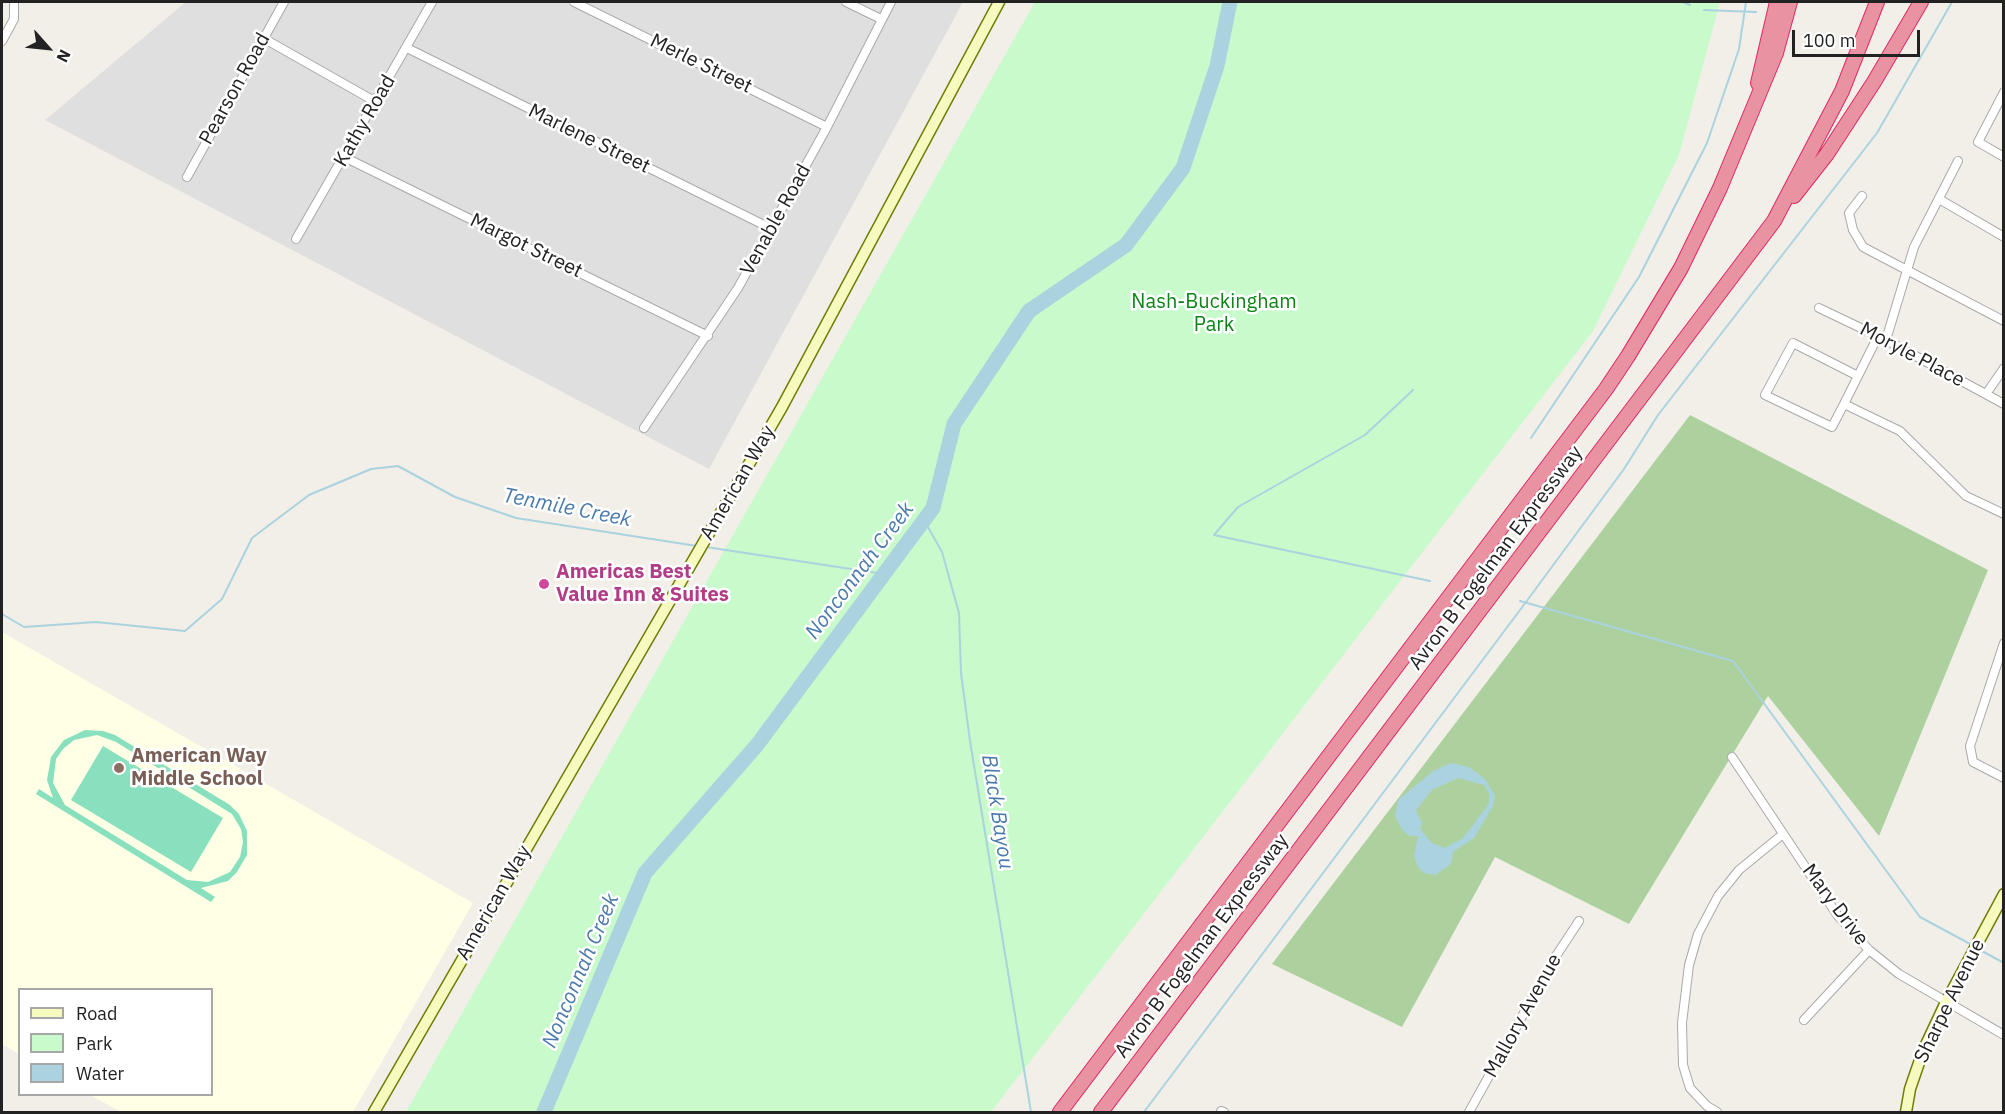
<!DOCTYPE html>
<style>
body{margin:0}
#map{position:relative;width:2005px;height:1114px;overflow:hidden;background:#f2efe9;font-family:"IBM Plex Sans",sans-serif}
canvas{display:block}
.frame{position:absolute;inset:0;border:3px solid #222;pointer-events:none}
.legend{position:absolute;left:18px;top:988px;width:195px;height:108px;box-sizing:border-box;background:#fff;border:2px solid #a7a7a7;margin:0;padding:8px 10px;list-style:none;font-size:18px;color:#222}
.legend li{display:flex;align-items:center;gap:12px;height:30px}
.legend b{width:30px;border:2px solid #a7a7a7}
.north{position:absolute;left:18px;top:18px;width:60px;height:60px;-webkit-text-stroke:4px #fff;paint-order:stroke;rotate:117deg;font-size:16px;font-weight:700;line-height:24px;text-align:center;color:#222}
.north::after{content:'';display:block;margin:auto;width:21px;height:27px;background:#222;clip-path:polygon(50% 0,100% 100%,50% 72%,0 100%)}
.scale{position:absolute;left:1792px;top:30px;width:128px;height:27px;box-sizing:border-box;border:3px solid #222;border-top:0;padding-left:8px;font-size:18px;line-height:21px;white-space:nowrap;color:#222;-webkit-text-stroke:4px #fff;paint-order:stroke}
</style>
<div id="map">
<canvas width="2005" height="1114"></canvas>
<div class="frame"></div>
<ul class="legend">
<li><b style="height:8px;background:#f7fabf"></b>Road</li>
<li><b style="height:16px;background:#c8facc"></b>Park</li>
<li><b style="height:16px;background:#aad3df"></b>Water</li>
</ul>
<div class="north">N</div>
<div class="scale">100 m</div>
</div>
<script>
const ctx = document.querySelector('canvas').getContext('2d');
ctx.lineJoin = 'round';
function paint(path, color) {
  ctx.fillStyle = color;
  ctx.fill(path, 'evenodd');
}
function toPath(rows) {
  const path = new Path2D();
  for (const r of rows) {
    path.moveTo(r[0], r[1]);
    for (let i = 2; i < r.length; i += 2) path.lineTo(r[i], r[i + 1]);
  }
  return path;
}
function strokePath(path, color, width, dash) {
  ctx.strokeStyle = color;
  ctx.lineWidth = width;
  ctx.lineCap = dash ? 'butt' : 'round';
  ctx.setLineDash(dash || []);
  ctx.stroke(path);
}
function write(font, color, halo, rows, align = 'center') {
  ctx.font = font + ' "IBM Plex Sans",sans-serif';
  ctx.lineWidth = 5;
  ctx.setLineDash([]);
  ctx.textBaseline = 'middle';
  ctx.strokeStyle = halo;
  ctx.fillStyle = color;
  for (const [text, x, y, turn = 0] of rows) {
    ctx.save();
    ctx.translate(x, y);
    ctx.rotate((+turn || 0) * Math.PI / 180);
    ctx.textAlign = isNaN(turn) ? turn : align;
    if (halo) ctx.strokeText(text, 0, 0);
    ctx.fillText(text, 0, 0);
    ctx.restore();
  }
}
paint(toPath([
 [186,2,963,2,709,469,45,120]
]), '#e0dfdf');
paint(toPath([
 [2,632,473,903,353,1112,121,1112,90,1095,212,1094,212,990,20,990,19,1054,2,1044]
]), '#ffffe5');
paint(toPath([
 [1690,415,1988,570,1879,836,1768,696,1629,924,1495,857,1402,1027,1272,964]
]), '#add19e');
paint(toPath([
 [1035,2,1720,2,1679,155,1593,331,991,1112,406,1112]
]), '#c8facc');
paint(toPath([
 [85,730,103,731,115,735,230,805,239,814,247,831,247,855,237,872,228,881,201,888,215,897,211,902,36,794,39,789,53,798,47,780,51,757,64,740],
 [97,735,116,742,232,814,241,829,243,842,240,857,230,872,208,882,187,880,65,805,53,783,56,759,63,749,74,740],
 [103,746,223,818,191,872,71,800]
]), '#88e0be');
paint(toPath([
 [1451,763,1469,767,1485,779,1495,796,1493,806,1474,838,1453,852,1451,864,1435,875,1424,873,1418,867,1414,856,1418,836,1410,836,1403,831,1395,816,1398,800,1433,771],
 [1458,778,1484,785,1489,793,1489,804,1463,838,1445,848,1432,843,1425,835,1420,828,1422,823,1416,810,1432,790]
]), '#aad3df');
strokePath(toPath([
 [1683,2,1690,5],
 [1704,10,1756,12],
 [1413,390,1365,435,1238,507,1214,535,1430,581],
 [1531,438,1639,277,1707,143,1739,49,1746,2],
 [924,520,942,552,959,613,961,673,970,741,1031,1112],
 [706,547,884,574],
 [1520,601,1733,661,1920,917,1972,945],
 [2,614,24,627,96,622,185,631,222,599,252,538,309,495,371,469,398,466,455,497,516,518,697,546],
 [1980,950,2004,963],
 [1144,1112,1526,602,1624,469,1658,415,1877,133,1952,2]
]), '#aad3df', 2);
strokePath(toPath([
 [544,1112,645,873,757,745,933,508,954,424,1029,311,1126,245,1183,168,1217,66,1230,2]
]), '#aad3df', 15);
const street = toPath([
 [574,2,827,127],
 [846,2,881,19],
 [263,38,376,102],
 [2,41,14,19,14,2],
 [407,48,772,229],
 [2004,92,1978,142,2004,157],
 [344,157,708,336],
 [187,177,284,2],
 [1862,196,1849,213,1853,230,1863,247,2004,321],
 [1939,199,2004,237],
 [296,239,432,2],
 [1819,308,1886,340,2004,404],
 [1886,340,1914,247,1958,161],
 [1858,376,1878,336],
 [1986,394,2004,368],
 [1844,404,1858,376,1793,343,1765,395,1832,427,1844,404,1900,431,1966,496,2004,514],
 [644,428,738,288,827,127,891,2],
 [2004,643,1970,746,1973,762,2004,778],
 [1732,757,1838,916,1869,950,1899,974,2004,1035],
 [1804,1020,1869,950],
 [1221,1111,1224,1112],
 [1469,1112,1554,959,1579,921],
 [1717,1112,1707,1106,1690,1088,1683,1065,1682,1023,1689,965,1698,934,1718,896,1739,870,1783,834]
]);
const secondary = toPath([
 [374,1112,782,407,999,2],
 [1906,1112,1910,1089,1923,1051,1946,1002,2004,894]
]);
const highway = toPath([
 [1758,83,1777,2],
 [1794,196,1827,154,1874,82,1921,2],
 [1060,1112,1606,389,1628,356,1681,268,1720,188,1776,53,1790,2],
 [1101,1112,1774,221,1842,91,1877,2]
]);
strokePath(street, '#a9a9a9', 10);
strokePath(secondary, '#707d05', 13);
strokePath(highway, '#dc2a67', 16);
strokePath(street, '#fff', 8);
strokePath(secondary, '#f7fabf', 10);
strokePath(highway, '#e892a2', 14);
for (const [x, y, r, color] of [
 [544,584,6,"#d1479c"],
 [119,768,6,"#8d6e63"]
]) {
  const dot = new Path2D();
  dot.arc(x, y, r, 0, 2 * Math.PI);
  ctx.fillStyle = color;
  ctx.fill(dot);
  strokePath(dot, '#fff', 2);
}
write('20px', '#222', '#fff', [
 ["Merle Street",701,64,26],
 ["Pearson Road",235,89,-61],
 ["Kathy Road",365,121,-60],
 ["Marlene Street",589,139,26],
 ["Venable Road",776,220,-61],
 ["Margot Street",526,246,26],
 ["Moryle Place",1912,355,28],
 ["American Way",738,483,-60],
 ["Avron B Fogelman Expressway",1496,558,-53],
 ["American Way",494,903,-60],
 ["Mary Drive",1835,905,53],
 ["Avron B Fogelman Expressway",1202,946,-53],
 ["Sharpe Avenue",1950,1001,-64],
 ["Mallory Avenue",1523,1016,-61]
]);
write('20px', '#0c8416', '#fff', [
 ["Nash-Buckingham",1214,302],
 ["Park",1214,325]
]);
write('bold 20px', '#b23c85', '#fff', [
 ["Americas Best",556,572],
 ["Value Inn & Suites",556,595]
], 'left');
write('bold 20px', '#785e54', '#fff', [
 ["American Way",131,756],
 ["Middle School",131,779]
], 'left');
write('italic 21px', '#4a7aab', '#fff', [
 ["Tenmile Creek",567,508,11],
 ["Nonconnah Creek",860,571,-53],
 ["Black Bayou",997,812,81],
 ["Nonconnah Creek",581,971,-67]
]);
</script>
